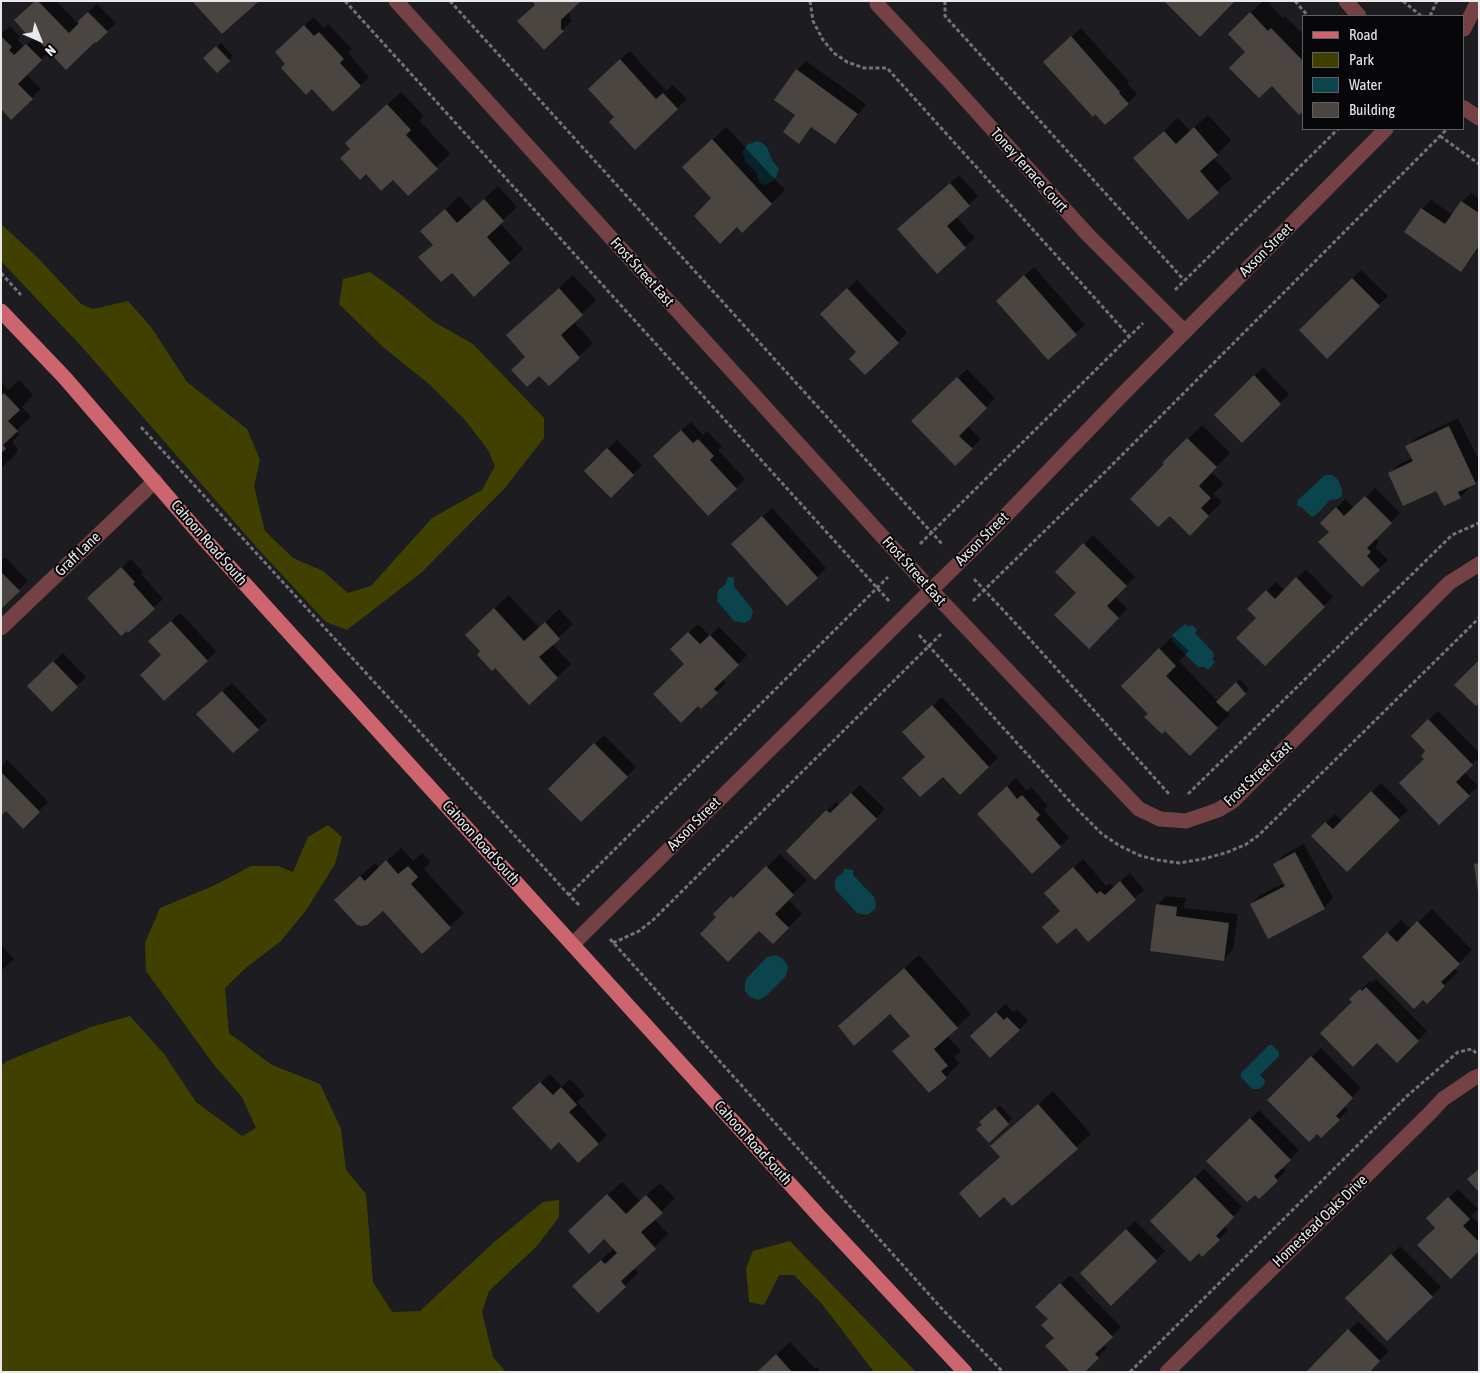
<!DOCTYPE html>
<style>
body{margin:0}
#map{position:relative;width:1480px;height:1373px;overflow:hidden;background:#1c1c21;font-family:"Asap Condensed",sans-serif}
canvas{display:block}
.frame{position:absolute;inset:0;border:2px solid #e9e9ec;pointer-events:none}
.legend{position:absolute;left:1302px;top:15px;width:162px;height:115px;box-sizing:border-box;background:#070709;border:1px solid #616164;margin:0;padding:6px 9px;list-style:none;font-size:15px;color:#e9e9ec}
.legend li{display:flex;align-items:center;gap:10px;height:25px}
.legend b{width:25px;border:1px solid #616164}
.north{position:absolute;left:15px;top:15px;width:50px;height:50px;-webkit-text-stroke:4px #070709;paint-order:stroke;rotate:136deg;font-size:14px;font-weight:700;line-height:20px;text-align:center;color:#e9e9ec}
.north::after{content:'';display:block;margin:auto;width:18px;height:22px;background:#e9e9ec;clip-path:polygon(50% 0,100% 100%,50% 72%,0 100%)}
</style>
<div id="map">
<canvas width="1480" height="1373"></canvas>
<div class="frame"></div>
<ul class="legend">
<li><b style="height:6px;background:#cc656d"></b>Road</li>
<li><b style="height:14px;background:#404100"></b>Park</li>
<li><b style="height:14px;background:#0c444d"></b>Water</li>
<li><b style="height:14px;background:#4a4541"></b>Building</li>
</ul>
<div class="north">N</div>
</div>
<script>
const ctx = document.querySelector('canvas').getContext('2d');
ctx.lineJoin = 'round';
function paint(path, color) {
  ctx.fillStyle = color;
  ctx.fill(path, 'evenodd');
}
function toPath(rows) {
  const path = new Path2D();
  for (const r of rows) {
    path.moveTo(r[0], r[1]);
    for (let i = 2; i < r.length; i += 2) path.lineTo(r[i], r[i + 1]);
  }
  return path;
}
function strokePath(path, color, width, dash) {
  ctx.strokeStyle = color;
  ctx.lineWidth = width;
  ctx.lineCap = dash ? 'butt' : 'round';
  ctx.setLineDash(dash || []);
  ctx.stroke(path);
}
function write(font, color, halo, rows, align = 'center') {
  ctx.font = font + ' "Asap Condensed",sans-serif';
  ctx.lineWidth = 4;
  ctx.setLineDash([]);
  ctx.textBaseline = 'middle';
  ctx.strokeStyle = halo;
  ctx.fillStyle = color;
  for (const [text, x, y, turn = 0] of rows) {
    ctx.save();
    ctx.translate(x, y);
    ctx.rotate((+turn || 0) * Math.PI / 180);
    ctx.textAlign = isNaN(turn) ? turn : align;
    if (halo) ctx.strokeText(text, 0, 0);
    ctx.fillText(text, 0, 0);
    ctx.restore();
  }
}
paint(toPath([
 [1,224,38,258,81,304,93,309,128,301,151,327,187,382,247,429,260,460,254,486,265,531,293,558,323,571,348,593,371,586,432,518,482,490,495,466,488,450,465,420,429,384,383,347,339,304,343,279,370,272,399,293,434,322,473,344,544,418,544,438,505,488,422,572,347,630,326,622,259,550,82,347,1,261],
 [328,825,342,837,335,864,307,909,281,941,247,967,225,988,229,1033,272,1065,320,1084,341,1129,346,1170,366,1194,373,1282,392,1312,420,1311,493,1243,543,1202,559,1200,559,1217,537,1246,489,1291,482,1312,493,1357,506,1372,1,1372,1,1066,7,1061,91,1027,130,1016,164,1054,196,1102,242,1136,256,1128,242,1097,214,1065,146,971,145,943,160,908,213,886,251,866,278,866,293,872,308,837],
 [790,1241,916,1372,874,1372,822,1304,794,1275,779,1275,764,1305,749,1302,746,1268,753,1251]
]), '#404100');
paint(toPath([
 [756,141,761,142,767,147,772,160,779,169,776,177,773,181,765,185,759,182,756,172,746,162,743,154,743,151,747,145],
 [1325,475,1332,475,1338,480,1342,489,1342,496,1338,499,1330,500,1316,515,1312,517,1300,506,1297,506,1297,504,1298,500],
 [728,577,733,577,734,579,734,586,752,609,753,613,750,620,744,623,734,621,717,601,718,590,725,585],
 [1185,624,1189,627,1192,625,1197,630,1195,633,1213,652,1214,657,1212,659,1215,662,1208,670,1205,667,1198,667,1172,641,1172,635],
 [844,869,853,870,853,875,874,897,876,905,875,909,869,914,865,915,857,913,835,889,835,881,837,877,843,873],
 [776,955,783,959,786,963,788,967,786,976,766,996,758,1000,750,997,745,991,745,982,747,978,767,957],
 [1269,1045,1272,1045,1279,1052,1279,1056,1260,1075,1265,1080,1264,1085,1259,1089,1252,1089,1241,1077,1241,1073]
]), '#0c444d');
paint(toPath([
 [36,1,56,1,79,25,81,23,79,21,97,4,116,23,107,31,50,51,26,74,41,89,11,118,1,107,1,34,10,26,20,37,18,40,24,47,36,36],
 [1263,1,1267,1,1283,18,1285,16,1304,35,1304,108,1229,34],
 [569,10,570,19,572,21,544,48,519,21],
 [314,17,324,28,328,24,352,49,348,53,369,77,360,86,312,87,287,64,285,43],
 [1081,28,1129,82,1127,83,1137,94,1128,103,1054,53],
 [221,43,233,56,217,71,205,58],
 [630,51,666,91,673,85,687,99,635,148,616,117,598,80],
 [806,61,866,104,844,134,835,143,812,126,799,142,797,115,797,70],
 [401,92,424,116,419,120,450,154,408,194,393,178,351,148,360,130],
 [1208,115,1231,140,1213,158,1232,178,1188,218,1148,145,1178,118,1190,131],
 [726,127,785,190,742,231,713,198,698,154],
 [959,175,978,196,956,217,975,238,937,272,908,220],
 [498,186,517,207,500,223,523,249,509,263,452,271,420,257,434,244,436,218,459,196,472,210],
 [1471,193,1479,198,1479,248,1469,261,1460,270,1422,209,1431,200,1453,215,1462,202],
 [1034,267,1085,325,1048,359,1006,292],
 [1361,270,1388,296,1327,357,1300,330],
 [573,275,596,300,574,322,593,343,549,384,507,335],
 [857,280,907,333,865,374,858,352,822,314],
 [1263,367,1289,394,1242,441,1216,415],
 [967,369,995,398,967,426,981,439,955,464,913,421],
 [19,380,33,395,22,407,31,417,16,431,19,435,12,442,17,447,17,453,1,468,1,382,8,390],
 [1458,418,1479,461,1479,479,1475,483,1468,486,1469,488,1460,497,1389,474,1398,465,1412,458,1407,447,1416,438],
 [691,422,703,435,707,431,722,447,718,450,745,479,736,488,663,447],
 [1202,425,1230,453,1211,472,1224,484,1213,494,1222,502,1190,534,1164,463],
 [617,440,642,465,611,497,586,471],
 [1375,488,1400,513,1375,538,1379,542,1375,547,1388,560,1362,586,1330,532,1322,523,1345,499,1354,508],
 [772,508,826,568,817,577,742,535],
 [1093,535,1135,577,1115,596,1127,609,1089,647,1078,593,1057,572],
 [5,557,28,581,1,607,1,561],
 [131,559,143,572,141,574,163,599,129,631,97,590],
 [1306,569,1333,597,1265,665,1257,618,1249,609,1276,582,1285,591],
 [509,595,539,628,559,609,573,624,552,644,571,664,557,677,495,666,482,651,480,621],
 [180,613,216,651,207,660,163,655,159,632],
 [698,624,710,636,719,627,747,655,723,679,726,683,701,707,686,664,672,649],
 [1173,636,1189,651,1179,661,1218,702,1240,679,1249,689,1227,710,1230,714,1190,754,1122,686],
 [63,653,86,677,52,710,29,686],
 [232,683,267,720,258,729,207,705],
 [942,697,998,758,960,793,927,757,913,723],
 [1438,711,1479,753,1479,757,1464,772,1478,786,1440,823,1427,751,1413,736],
 [604,735,636,767,581,821,549,789],
 [7,760,48,802,23,827,6,810,1,815,1,767],
 [1016,778,1027,791,1031,787,1048,806,1044,810,1069,838,1060,846,988,805],
 [1381,783,1408,810,1347,870,1313,836,1335,814,1342,821],
 [860,785,885,809,815,879,787,851,836,802,839,805],
 [1304,844,1333,898,1324,907,1268,937,1251,904,1260,895,1285,883,1275,864,1284,855],
 [401,848,413,861,422,853,431,862,424,869,464,913,422,952,383,909,349,886,375,863,379,868],
 [780,854,807,880,788,899,802,914,773,942,759,929,718,917,715,914,746,884,748,886],
 [1083,859,1106,886,1110,883,1114,887,1130,873,1144,890,1088,940,1061,911,1055,884],
 [1166,896,1186,898,1184,908,1238,914,1233,950,1224,959,1157,905],
 [1432,909,1472,950,1454,968,1458,972,1427,1002,1364,957,1401,920,1411,929],
 [1,945,14,959,1,971],
 [919,955,971,1014,947,1036,961,1051,954,1057,959,1063,946,1077,894,1051,911,1035,891,1012,853,1013],
 [1376,979,1427,1031,1397,1061,1351,999,1370,981,1372,983],
 [1006,1004,1013,1012,1017,1009,1028,1021,1019,1030,981,1027],
 [1321,1048,1361,1088,1344,1106,1348,1110,1321,1137,1269,1100],
 [550,1074,562,1087,570,1079,585,1095,577,1102,607,1135,598,1144,523,1099],
 [1053,1091,1091,1134,1012,1205,1004,1195,960,1193,1001,1156,1006,1133],
 [1000,1105,1012,1119,989,1141,981,1122],
 [1259,1110,1299,1150,1282,1167,1286,1171,1259,1197,1208,1161],
 [1204,1169,1242,1207,1224,1226,1228,1230,1219,1239,1151,1221],
 [622,1182,640,1201,660,1183,675,1198,654,1219,668,1234,634,1267,638,1273,625,1286,588,1272,614,1248,583,1217],
 [1458,1189,1478,1209,1471,1216,1479,1224,1479,1249,1437,1227,1428,1218],
 [1135,1221,1165,1251,1112,1304,1082,1273],
 [1400,1246,1441,1287,1387,1339,1347,1298],
 [1070,1275,1121,1327,1103,1344,1107,1348,1084,1372,1049,1319,1037,1307],
 [1358,1321,1389,1351,1368,1372,1308,1372],
 [790,1342,815,1369,817,1367,821,1372,757,1372]
]), '#0007');
paint(toPath([
 [35,1,38,1,69,33,79,23,78,21,88,12,108,32,96,43,95,42,66,70,32,34,29,37,14,20],
 [192,1,259,1,222,34],
 [532,1,581,1,561,20,561,29,564,31,544,50,517,21,535,5],
 [1164,1,1235,1,1200,37],
 [1250,12,1268,31,1271,28,1304,62,1304,110,1299,115,1272,86,1259,98,1229,68,1245,52,1228,34],
 [304,25,314,36,319,32,344,59,340,63,361,86,333,112,312,89,306,95,281,68,285,64,275,52],
 [1,36,12,47,9,50,14,55,26,44,42,60,18,84,33,99,11,120,1,109],
 [1071,36,1120,92,1119,93,1129,104,1105,125,1095,114,1093,117,1043,62],
 [216,46,230,61,217,73,203,58],
 [620,59,656,99,663,93,678,109,635,150,609,122,614,117,588,89],
 [796,69,858,114,835,144,811,127,799,144,783,132,795,115,774,100],
 [387,104,411,130,406,135,438,169,408,196,393,180,381,191,366,174,360,180,340,158,350,149,345,143],
 [1194,127,1218,155,1200,171,1219,193,1188,220,1133,158,1164,131,1176,144],
 [712,139,772,204,742,233,737,227,720,244,694,216,711,198,682,167],
 [950,183,970,206,947,226,966,248,937,274,897,229],
 [484,199,504,221,487,237,510,263,474,297,452,273,441,282,418,257,433,245,420,231,445,209,457,223],
 [1461,201,1479,213,1479,246,1461,272,1404,232,1421,208,1445,224],
 [1024,275,1077,335,1048,360,996,301],
 [1352,278,1380,306,1327,359,1299,330],
 [559,288,583,315,561,335,580,358,549,386,539,376,527,387,511,370,525,357,506,335],
 [847,288,899,343,865,375,849,359,856,352,820,314],
 [1254,375,1281,404,1242,443,1214,415],
 [957,377,987,408,959,436,973,449,955,466,911,421],
 [4,393,20,410,8,421,18,431,3,445,6,449,1,453,1,396],
 [1449,426,1476,484,1458,492,1461,498,1444,506,1436,491,1403,506,1388,473,1413,461,1405,446],
 [681,430,693,443,698,439,714,456,710,460,737,489,708,516,653,456],
 [1187,438,1217,467,1199,486,1211,498,1201,508,1209,516,1190,536,1170,516,1158,527,1130,499,1164,464,1162,463],
 [607,448,634,475,611,498,584,471],
 [1365,496,1392,523,1367,548,1371,552,1367,556,1380,570,1362,587,1318,542,1329,532,1320,523,1336,507,1344,516],
 [762,516,818,578,787,606,731,544],
 [1083,543,1127,586,1107,606,1119,618,1089,649,1054,615,1076,593,1055,572],
 [121,567,135,582,133,584,155,609,128,633,127,631,121,636,87,598],
 [1,572,20,591,1,609],
 [1296,577,1325,607,1265,666,1236,638,1256,618,1247,609,1266,590,1275,599],
 [494,608,524,641,545,622,560,639,539,657,558,678,529,705,495,668,492,671,477,655,480,651,465,635],
 [171,621,208,661,164,701,140,675,161,655,148,641],
 [688,632,700,644,710,635,739,665,714,689,718,693,701,709,698,706,681,723,653,694,684,664,670,649],
 [1159,648,1176,666,1166,676,1218,728,1190,756,1165,731,1162,734,1144,717,1148,714,1121,686],
 [1479,660,1479,703,1476,706,1454,685],
 [53,661,78,687,52,712,27,686],
 [1236,682,1246,694,1227,712,1216,702],
 [222,691,259,730,233,753,196,714],
 [932,705,989,767,960,795,943,777,920,797,902,778,925,757,902,732],
 [1428,719,1473,765,1456,782,1470,796,1439,825,1399,783,1424,759,1421,756,1425,751,1411,736],
 [594,743,628,777,581,822,548,789],
 [1,772,40,812,23,829,6,811,1,816],
 [1007,786,1017,799,1022,795,1040,815,1036,819,1061,847,1032,874,977,814],
 [1371,791,1400,820,1347,872,1311,836,1325,822,1333,829],
 [851,793,877,819,815,880,786,851,826,810,830,813],
 [1295,852,1325,909,1268,939,1250,904,1285,886,1273,864],
 [386,860,398,874,408,866,418,877,411,884,451,928,422,954,383,911,367,925,361,926,357,925,334,900,360,876,365,881],
 [1479,863,1479,892,1478,892,1474,864],
 [766,866,794,895,775,914,789,928,773,944,759,931,728,962,700,934,716,917,713,914,731,896,733,898],
 [1073,867,1097,894,1100,891,1105,895,1120,881,1136,900,1088,942,1076,928,1057,944,1042,927,1060,911,1044,893],
 [1156,904,1177,907,1176,916,1229,923,1224,961,1150,951],
 [1417,921,1460,964,1441,982,1445,986,1427,1004,1423,1000,1414,1009,1362,957,1387,932,1397,942],
 [904,968,958,1028,934,1049,948,1066,941,1071,947,1078,929,1093,892,1051,910,1036,890,1014,854,1046,838,1026],
 [1366,987,1419,1041,1397,1063,1377,1043,1353,1067,1320,1033,1352,1002,1349,999,1360,989,1362,991],
 [996,1012,1004,1020,1007,1017,1020,1030,990,1058,970,1036],
 [1311,1056,1353,1098,1336,1116,1340,1120,1321,1138,1317,1134,1309,1142,1267,1100],
 [540,1082,553,1095,561,1087,577,1105,569,1112,599,1144,578,1163,559,1142,551,1150,512,1108],
 [1038,1104,1078,1149,1012,1206,1004,1197,980,1218,959,1193,1000,1157,990,1146],
 [995,1108,1009,1124,989,1143,976,1129,982,1125,979,1122],
 [1250,1118,1291,1160,1274,1176,1278,1181,1259,1199,1255,1195,1247,1202,1206,1161],
 [1479,1169,1479,1192,1467,1179],
 [1195,1177,1234,1217,1216,1236,1220,1240,1202,1257,1199,1253,1190,1262,1150,1221],
 [607,1194,626,1214,646,1195,663,1213,641,1232,656,1249,621,1281,626,1287,598,1313,572,1286,601,1260,605,1264,617,1253,604,1239,589,1254,568,1231],
 [1448,1197,1470,1219,1463,1226,1479,1242,1479,1251,1451,1279,1417,1245,1435,1228,1426,1218],
 [1126,1229,1157,1261,1111,1306,1080,1273],
 [1391,1254,1433,1297,1387,1341,1345,1298],
 [1060,1283,1113,1337,1095,1354,1099,1358,1085,1372,1070,1372,1045,1346,1054,1338,1041,1325,1048,1319,1035,1307],
 [1348,1329,1380,1361,1370,1372,1306,1372],
 [776,1354,792,1372,757,1372]
]), '#4a4541');
strokePath(toPath([
 [345,1,889,601],
 [450,1,943,545],
 [810,1,813,21,823,40,834,53,847,62,864,68,887,68,1129,336],
 [945,1,945,16,1184,280],
 [1295,1,1308,16],
 [1403,1,1421,16],
 [1430,16,1437,1],
 [1440,136,1479,164],
 [1,273,21,295],
 [1175,290,1338,129],
 [141,427,569,895],
 [920,544,1143,323],
 [974,579,1018,626,1170,795],
 [973,601,1107,470,1447,129],
 [919,635,1075,807,1102,834,1120,846,1141,856,1158,860,1179,863,1203,859,1225,853,1245,845,1259,835,1479,618],
 [1188,794,1452,535,1479,523],
 [579,905,569,895,888,577],
 [610,939,943,1310,1003,1372],
 [613,943,639,931,653,920,941,634],
 [1130,1372,1407,1096,1458,1052,1472,1049,1477,1054]
]), '#737377', 3, [4, 2.5]);
strokePath(toPath([
 [396,1,931,590,1139,809,1160,819,1186,821,1218,810,1233,801,1449,583,1479,564],
 [1346,1,1359,16],
 [877,4,948,80,1088,235,1185,332],
 [1464,29,1478,1],
 [1464,108,1479,118],
 [1,628,155,481],
 [573,944,989,533,1121,396,1386,129],
 [1167,1372,1431,1112,1443,1099,1474,1078,1479,1076]
]), '#744245', 15);
strokePath(toPath([
 [1,311,65,378,205,540,819,1216,965,1372]
]), '#cc656d', 15);
write('15px', '#e9e9ec', '#070709', [
 ["Toney Terrace Court",1029,170,48],
 ["Axson Street",1266,250,-45],
 ["Frost Street East",642,272,48],
 ["Axson Street",982,539,-45],
 ["Cahoon Road South",209,543,49],
 ["Graff Lane",78,554,-44],
 ["Frost Street East",914,571,48],
 ["Frost Street East",1258,774,-43],
 ["Axson Street",694,824,-45],
 ["Cahoon Road South",481,843,48],
 ["Cahoon Road South",753,1143,48],
 ["Homestead Oaks Drive",1320,1221,-44]
]);
</script>
